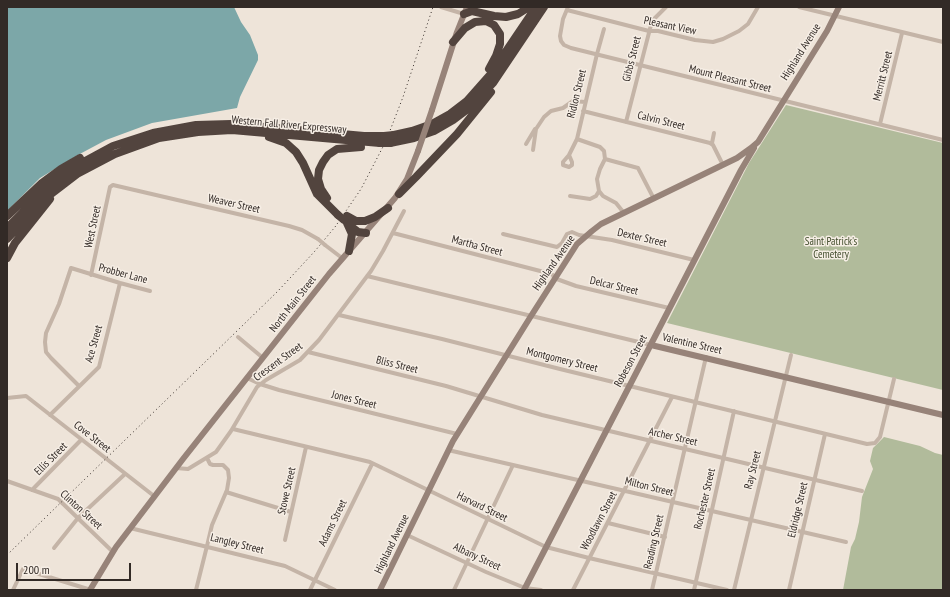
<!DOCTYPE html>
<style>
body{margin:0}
#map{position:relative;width:950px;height:597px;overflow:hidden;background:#eee4d9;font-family:"PT Sans Narrow",sans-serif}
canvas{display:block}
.frame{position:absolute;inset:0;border:8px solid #322a26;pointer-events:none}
.scale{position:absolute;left:16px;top:563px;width:115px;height:18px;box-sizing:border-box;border:2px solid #322a26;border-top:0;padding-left:5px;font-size:12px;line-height:14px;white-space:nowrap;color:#322a26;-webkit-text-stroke:3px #f6eee5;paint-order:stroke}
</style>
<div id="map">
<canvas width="950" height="597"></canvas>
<div class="frame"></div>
<div class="scale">200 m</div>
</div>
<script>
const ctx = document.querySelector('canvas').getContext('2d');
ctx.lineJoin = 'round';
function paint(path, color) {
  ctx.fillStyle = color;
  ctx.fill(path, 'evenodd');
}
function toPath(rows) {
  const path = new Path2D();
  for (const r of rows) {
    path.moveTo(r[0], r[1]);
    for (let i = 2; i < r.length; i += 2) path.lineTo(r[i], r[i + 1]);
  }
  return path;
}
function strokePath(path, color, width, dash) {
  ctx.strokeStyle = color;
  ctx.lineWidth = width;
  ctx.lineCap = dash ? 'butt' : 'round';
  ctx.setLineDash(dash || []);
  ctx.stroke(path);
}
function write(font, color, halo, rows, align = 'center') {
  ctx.font = font + ' "PT Sans Narrow",sans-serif';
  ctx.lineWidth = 3;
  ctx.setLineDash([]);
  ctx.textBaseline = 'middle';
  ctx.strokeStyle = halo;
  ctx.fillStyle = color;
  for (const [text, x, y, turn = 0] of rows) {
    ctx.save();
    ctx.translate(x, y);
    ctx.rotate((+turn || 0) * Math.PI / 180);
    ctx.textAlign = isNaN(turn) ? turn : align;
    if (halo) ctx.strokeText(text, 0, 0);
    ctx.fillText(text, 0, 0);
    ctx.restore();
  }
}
paint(toPath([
 [786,105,943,143,943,390,667,323,749,163],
 [884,437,920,446,935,453,943,455,943,590,843,590,851,547,855,539,859,522,862,497,873,469,870,461,873,448]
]), '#b1bb9b');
paint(toPath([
 [7,7,234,7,241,22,250,35,258,55,258,60,240,97,237,108,152,123,106,140,76,156,40,178,7,211]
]), '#7ca7a8');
strokePath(toPath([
 [441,7,464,14],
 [568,7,563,19,560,36,561,41,564,45,571,48,943,140],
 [799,7,943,42],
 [567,10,649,31,658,31,695,40,713,42,723,39,739,31,748,24,758,7],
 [583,111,710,143,713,145,723,165],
 [626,122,652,21,666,7],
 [880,124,902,33],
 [577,139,600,147,604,151,605,159,638,168,654,199],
 [712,143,714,133],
 [526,144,535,129],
 [533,150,536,129,544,117,551,111,563,108,573,101,585,102],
 [569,155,577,139,597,54,604,29],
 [569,155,572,162,572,165,569,167,563,165,563,162,569,155],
 [605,159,600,169,597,179,599,191,603,196,616,203,624,213],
 [570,196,590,199,596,196,599,191],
 [393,233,548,273,553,275,554,278,576,286,669,308],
 [503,234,557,247,562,243,567,234,572,232,579,235,612,240,694,260],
 [325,245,342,258],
 [91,275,110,187,113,185,289,226,302,230,318,239],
 [367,276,651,345],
 [339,315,442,339,560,369,867,444,875,443,880,437,894,379],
 [238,337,263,358],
 [308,352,446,386,542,415,862,491],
 [247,378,260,384,279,390,457,434],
 [79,386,51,358,46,352,45,342,46,333,59,304,71,268,120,283,150,291],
 [7,398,26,396,154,496],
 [50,415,99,367,120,283],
 [233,429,370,462,546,547,589,558,727,590],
 [448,450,846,542],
 [176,468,188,469,216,452,231,431,257,387,266,380,300,360,319,340,371,271,383,251,404,211],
 [7,481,58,499,113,552],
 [32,490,81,440],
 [226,492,291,512],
 [608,523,665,537],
 [130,528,285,566,335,590],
 [407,535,486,572,525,588,541,590],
 [285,540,306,447],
 [54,548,78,518,125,474],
 [13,590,23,569,91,590],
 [196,590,207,546,212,525,227,490,229,478,228,470,223,465,213,465,210,464,207,458],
 [310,590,372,464],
 [454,590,513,465],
 [573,590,672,397],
 [652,590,706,357],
 [694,590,734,411],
 [734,590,791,355],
 [789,590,825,434]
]), '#c4b4a7', 4);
strokePath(toPath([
 [432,110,457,32,467,7],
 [651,345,943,415],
 [90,590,116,547,183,459,329,274,395,198,407,179,418,151],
 [380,590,453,441,531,316,577,244,592,231,601,224,737,158,751,148,758,142,827,31,839,7],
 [524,590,741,170,754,148]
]), '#978379', 6);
strokePath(toPath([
 [464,14,472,11,494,16,506,17,518,14,529,7],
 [453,42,465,28,475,22,486,21,494,25,500,34,500,44,496,56,489,69],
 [394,135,412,131,432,124,450,114,467,101,490,75,536,7],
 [269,137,286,143,296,152,303,163,317,194,338,215],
 [390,143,414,138,434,131,453,120,469,108,493,83,544,7],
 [399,194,416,177,457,134,491,92],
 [327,198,321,189,318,179,319,170,323,162,328,155,337,149,361,147],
 [7,216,42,183,61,169,80,158],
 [347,216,356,221,365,221,375,217,388,208],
 [347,223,352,234,349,251],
 [349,225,358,232,366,233],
 [7,228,42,193,76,166,113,146,153,133,196,125,231,124,364,136,384,136],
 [7,239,47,197,77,174,115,154,159,138,198,132,232,130,380,143],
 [7,258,15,243,50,199]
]), '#52443e', 8);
strokePath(toPath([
 [7,555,278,291,315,251,335,227,361,189,386,141,403,97,433,7]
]), '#322a26', 1, [1, 3]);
strokePath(toPath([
 [318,239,325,245]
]), '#c4b4a7', 4);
strokePath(toPath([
 [418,151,432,110]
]), '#978379', 6);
strokePath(toPath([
 [384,136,394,135],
 [380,143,390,143],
 [338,215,344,220]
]), '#52443e', 8);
write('11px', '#322a26', '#f6eee5', [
 ["Pleasant View",670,26,12],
 ["Highland Avenue",801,52,-58],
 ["Gibbs Street",632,59,-76],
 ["Merritt Street",883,76,-76],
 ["Mount Pleasant Street",730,79,14],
 ["Ridlon Street",577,94,-76],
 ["Calvin Street",661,121,14],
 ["Western Fall River Expressway",289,125,5],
 ["Weaver Street",234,204,13],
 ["West Street",93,227,-78],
 ["Dexter Street",642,238,13],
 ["Martha Street",477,246,15],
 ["Highland Avenue",554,263,-55],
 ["Probber Lane",123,274,15],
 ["Delcar Street",614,286,13],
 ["North Main Street",293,304,-52],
 ["Ace Street",94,344,-74],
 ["Valentine Street",692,344,13],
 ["Montgomery Street",562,360,14],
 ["Robeson Street",631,361,-62],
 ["Crescent Street",278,362,-36],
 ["Bliss Street",397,365,14],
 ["Jones Street",354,400,14],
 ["Cove Street",92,437,38],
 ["Archer Street",673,437,13],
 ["Ellis Street",51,459,-45],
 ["Ray Street",753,470,-76],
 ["Milton Street",649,487,14],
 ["Stowe Street",287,491,-77],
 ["Rochester Street",705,499,-77],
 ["Harvard Street",482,507,26],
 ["Clinton Street",81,510,42],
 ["Eldridge Street",798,510,-77],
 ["Woodlawn Street",599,521,-62],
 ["Adams Street",333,523,-64],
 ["Reading Street",654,542,-77],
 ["Langley Street",237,544,14],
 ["Highland Avenue",392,544,-64],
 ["Albany Street",477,557,25]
]);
write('11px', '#424d2d', '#f6eee5', [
 ["Saint Patrick's",831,242],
 ["Cemetery",831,255]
]);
</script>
